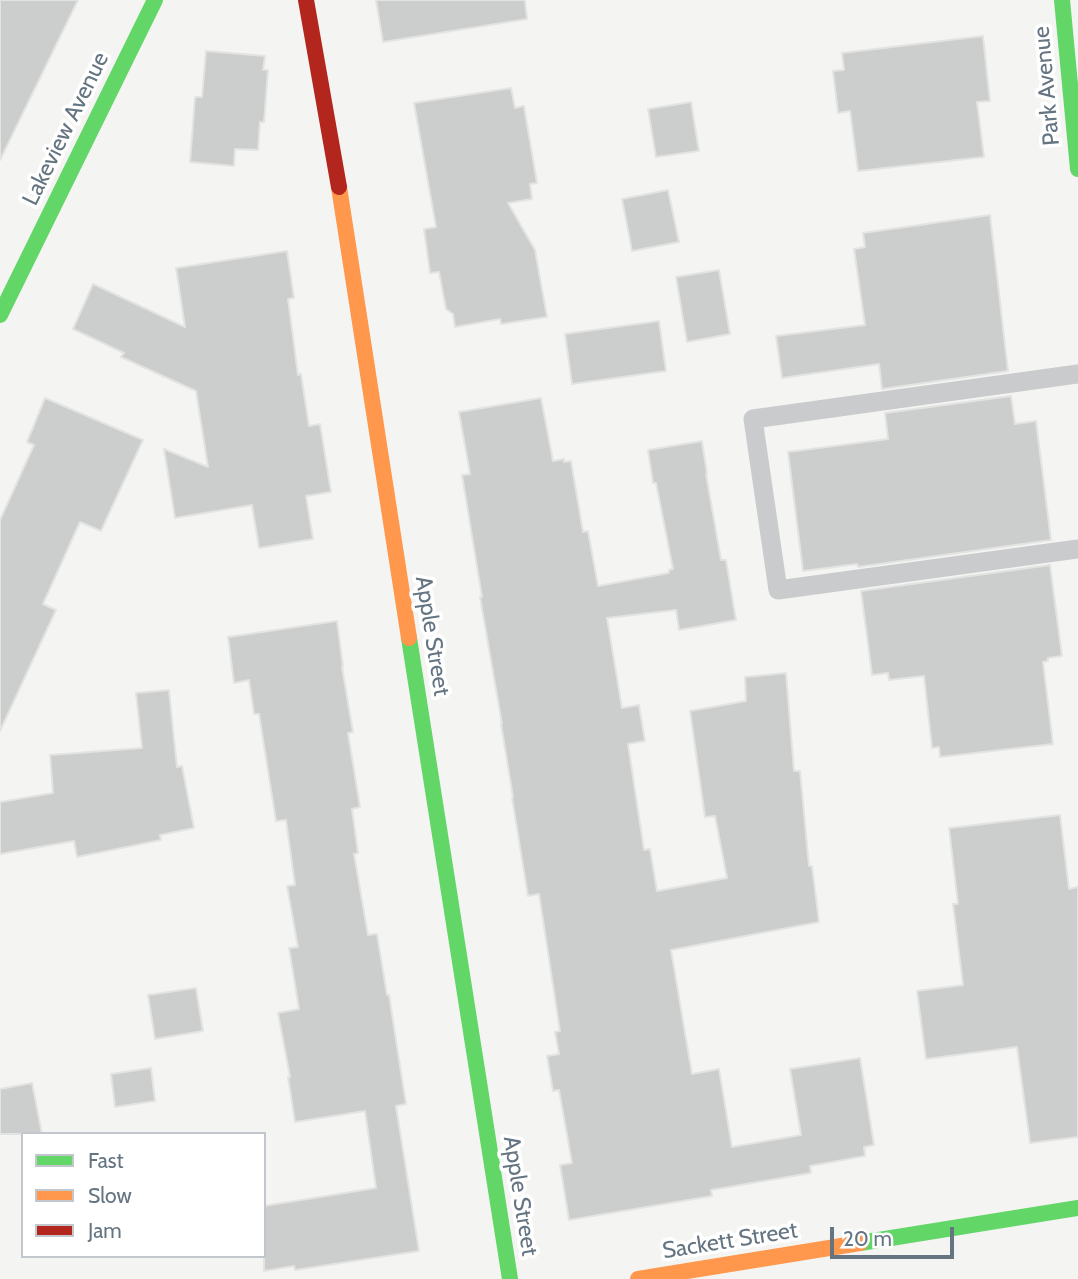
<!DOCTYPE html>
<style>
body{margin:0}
#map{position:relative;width:1078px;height:1279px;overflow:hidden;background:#f4f4f2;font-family:Cabin,sans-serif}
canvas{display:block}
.legend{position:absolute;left:21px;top:1132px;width:245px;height:126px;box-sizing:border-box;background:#fff;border:2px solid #c1c7cd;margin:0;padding:9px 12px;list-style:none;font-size:21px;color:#647481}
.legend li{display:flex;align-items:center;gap:14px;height:35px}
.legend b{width:35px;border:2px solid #c1c7cd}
.scale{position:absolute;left:830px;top:1227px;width:124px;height:32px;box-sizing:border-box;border:4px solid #647481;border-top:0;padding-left:9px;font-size:21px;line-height:24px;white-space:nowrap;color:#647481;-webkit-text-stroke:5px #fff;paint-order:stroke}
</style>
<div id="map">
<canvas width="1078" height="1279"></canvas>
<ul class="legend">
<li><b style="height:9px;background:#63d668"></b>Fast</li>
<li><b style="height:9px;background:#ff974d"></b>Slow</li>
<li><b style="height:9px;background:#b3261e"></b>Jam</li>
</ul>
<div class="scale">20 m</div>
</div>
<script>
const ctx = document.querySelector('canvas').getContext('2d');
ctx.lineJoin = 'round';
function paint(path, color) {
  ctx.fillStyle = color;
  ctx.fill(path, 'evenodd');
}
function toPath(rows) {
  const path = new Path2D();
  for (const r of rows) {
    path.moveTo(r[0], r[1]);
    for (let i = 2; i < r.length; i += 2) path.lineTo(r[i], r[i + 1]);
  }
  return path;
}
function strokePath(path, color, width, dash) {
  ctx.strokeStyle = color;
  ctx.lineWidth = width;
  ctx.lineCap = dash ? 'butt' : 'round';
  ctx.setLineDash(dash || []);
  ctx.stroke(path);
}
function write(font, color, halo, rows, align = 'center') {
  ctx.font = font + ' Cabin,sans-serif';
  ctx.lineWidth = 7;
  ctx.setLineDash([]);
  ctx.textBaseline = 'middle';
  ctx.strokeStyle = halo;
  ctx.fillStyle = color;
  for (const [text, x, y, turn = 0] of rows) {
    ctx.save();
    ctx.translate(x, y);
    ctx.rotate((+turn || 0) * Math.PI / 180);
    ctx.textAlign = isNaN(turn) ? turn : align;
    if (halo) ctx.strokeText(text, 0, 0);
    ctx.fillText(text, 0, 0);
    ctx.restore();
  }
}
const building = toPath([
 [0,0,78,0,0,160,0,0],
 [376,0,525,0,527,19,383,42,376,0],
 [983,36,990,101,977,102,984,157,858,171,850,111,838,113,833,71,844,70,842,53,983,36],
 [206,51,265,56,263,70,268,70,264,122,260,122,258,150,235,149,234,166,190,162,195,97,202,97,206,51],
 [511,88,515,108,524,106,537,183,530,184,532,199,508,203,535,250,547,317,501,324,500,319,455,327,453,314,446,309,439,272,430,273,424,229,436,227,414,103,511,88],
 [691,102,699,151,656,157,648,109,691,102],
 [668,190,679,242,632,251,622,199,668,190],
 [990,215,1008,371,882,389,879,364,782,378,776,336,865,325,854,249,865,247,863,233,990,215],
 [287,251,294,298,288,299,298,375,301,374,309,426,320,424,331,492,306,496,313,539,259,548,252,505,175,518,164,449,208,467,196,391,121,357,124,353,73,329,93,284,185,327,176,268,287,251],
 [719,270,730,334,687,342,676,277,719,270],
 [659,321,666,371,572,384,565,334,659,321],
 [1011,396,1015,424,1036,421,1051,540,858,567,857,564,803,571,788,452,888,439,885,413,1011,396],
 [45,398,143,440,101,531,80,522,43,604,56,610,0,731,0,520,34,445,27,442,45,398],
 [541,398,553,461,564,459,564,462,571,461,583,532,588,531,598,586,669,573,669,570,673,569,656,483,653,483,648,450,702,441,707,474,706,474,721,560,726,560,736,620,679,630,676,610,607,618,622,708,639,705,645,741,628,744,644,850,650,849,657,891,727,878,715,816,705,817,690,711,746,701,745,677,786,673,794,771,800,771,809,866,812,866,819,922,671,950,692,1074,719,1069,732,1147,801,1135,790,1069,860,1058,874,1145,864,1147,865,1156,810,1166,811,1173,711,1190,712,1196,569,1220,560,1165,572,1163,559,1090,553,1091,547,1056,559,1054,555,1032,560,1031,539,894,528,896,512,798,513,797,501,724,502,724,480,597,482,597,462,475,470,474,459,412,541,398],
 [1050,565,1062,656,1048,658,1048,661,1043,662,1053,744,940,757,939,747,932,748,924,676,889,680,888,673,872,675,861,591,1050,565],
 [337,621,343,667,342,667,353,732,348,733,360,807,352,809,358,853,354,854,368,935,377,934,387,995,389,995,406,1104,396,1106,419,1251,295,1270,294,1266,264,1271,264,1206,376,1188,365,1111,295,1122,288,1077,290,1077,278,1013,299,1009,289,948,298,947,287,886,295,885,286,820,276,821,259,714,254,714,249,680,234,683,228,637,337,621],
 [169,690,177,767,182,766,194,828,160,835,161,840,77,857,74,841,0,854,0,802,53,793,50,755,142,748,136,693,169,690],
 [1060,815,1069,889,1078,887,1078,1137,1030,1143,1017,1047,926,1059,917,991,963,985,953,904,958,904,949,828,1060,815],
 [196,988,203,1031,155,1039,148,995,196,988],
 [151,1068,155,1101,115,1107,111,1074,151,1068],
 [32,1083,42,1134,0,1134,0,1089,32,1083]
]);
paint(building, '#cccecd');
strokePath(building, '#e3e3e2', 2);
strokePath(toPath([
 [1078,374,753,419,778,590,1078,549]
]), '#cacbcc', 19);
strokePath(toPath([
 [1062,0,1078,169],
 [0,315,155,0],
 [409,638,510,1279],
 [860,1243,1078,1208]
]), '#63d668', 16);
strokePath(toPath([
 [339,187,409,638],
 [638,1279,860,1243]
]), '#ff974d', 16);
strokePath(toPath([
 [306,0,339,187]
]), '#b3261e', 16);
write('23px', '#647481', '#fff', [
 ["Park Avenue",1047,86,-95],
 ["Lakeview Avenue",66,129,-64],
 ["Apple Street",432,636,81],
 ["Apple Street",520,1196,81],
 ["Sackett Street",730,1241,-9]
]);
</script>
